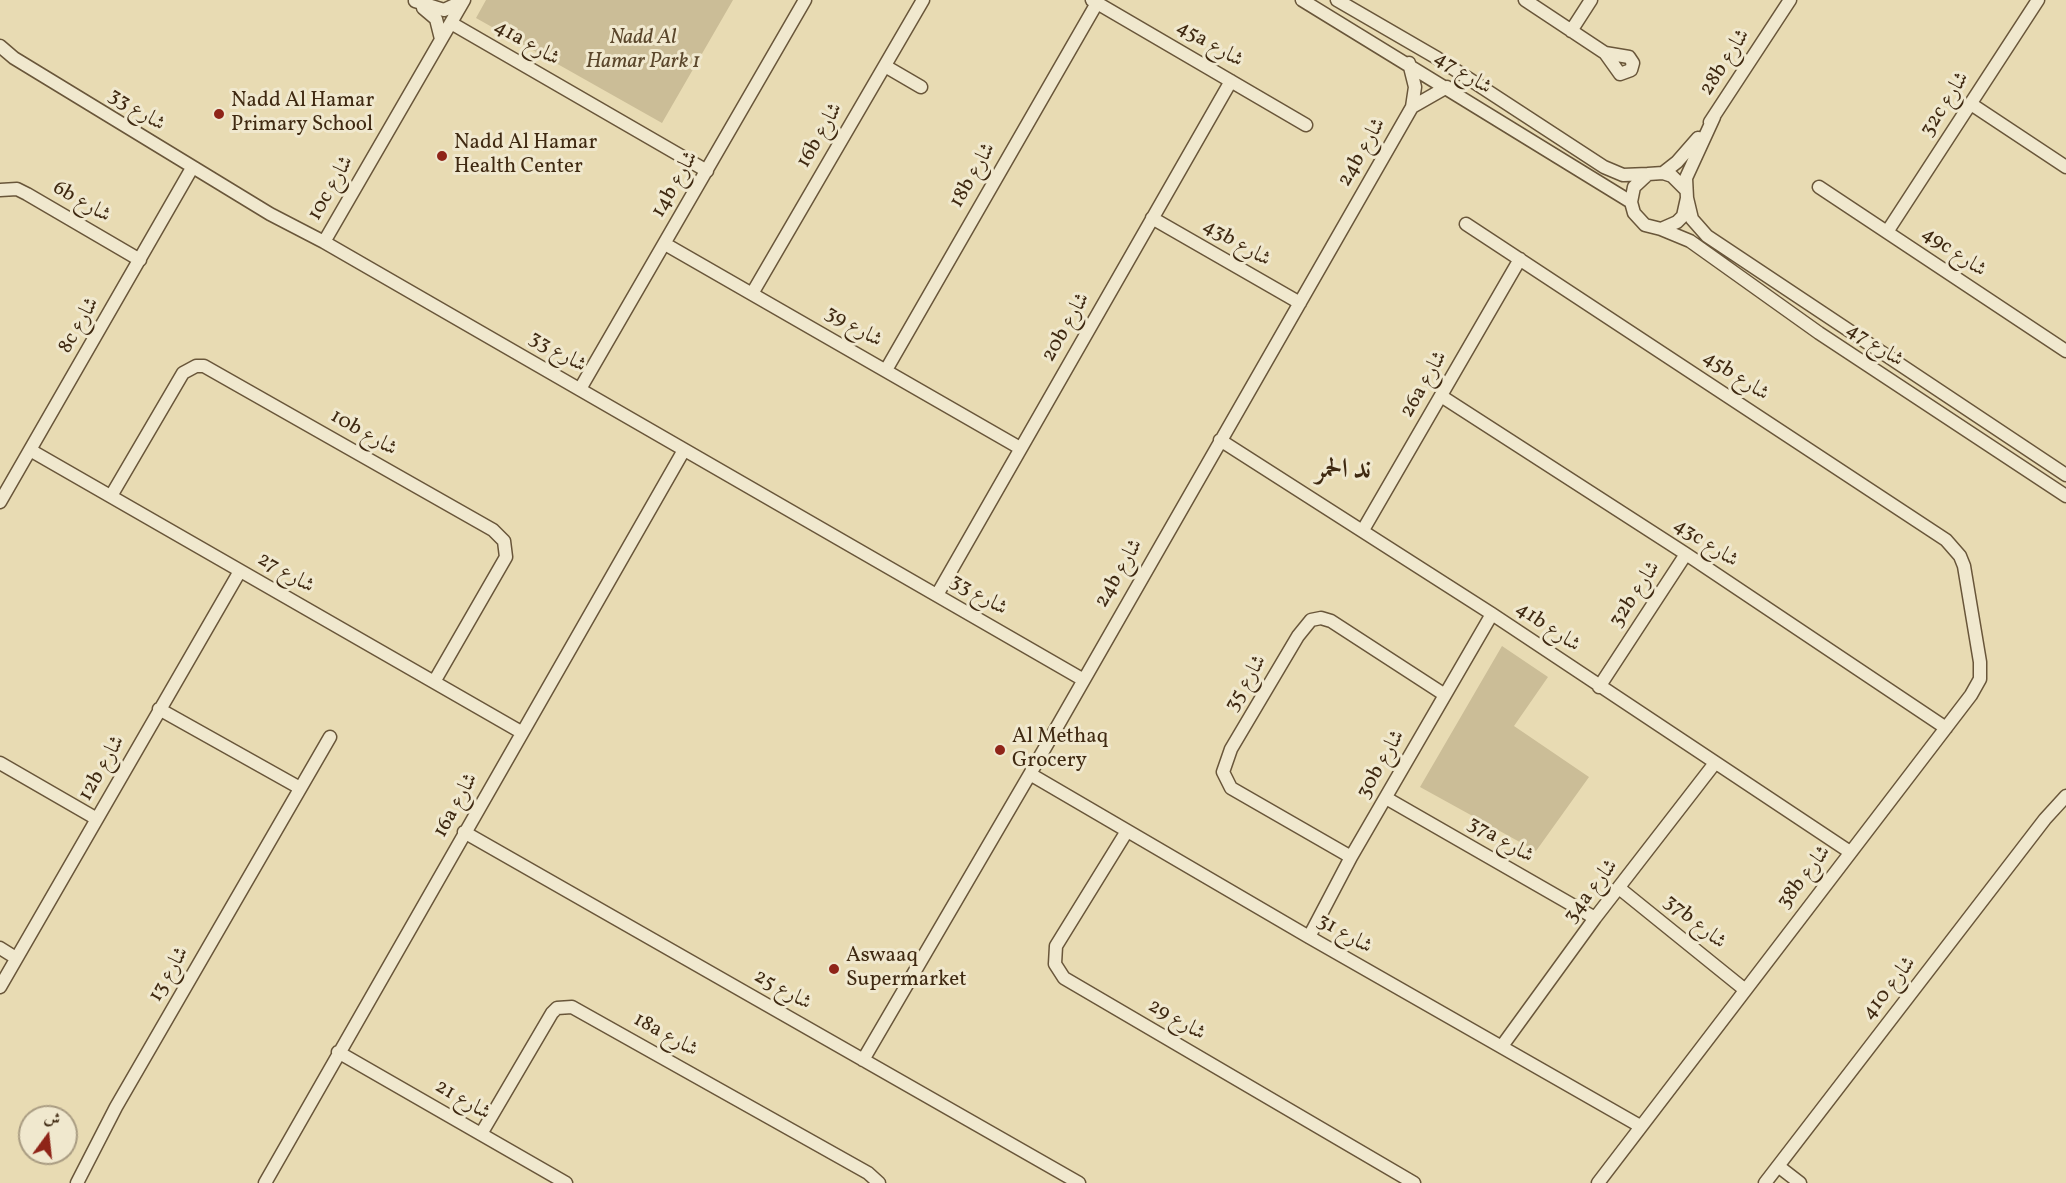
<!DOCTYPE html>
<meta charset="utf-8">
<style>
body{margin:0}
#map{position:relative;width:2066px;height:1183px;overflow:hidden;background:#e8dbb3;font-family:Vollkorn,Amiri,serif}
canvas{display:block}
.north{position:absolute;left:18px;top:1105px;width:60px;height:60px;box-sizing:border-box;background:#f0e8ce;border:2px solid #a99c82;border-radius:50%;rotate:15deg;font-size:16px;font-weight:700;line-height:24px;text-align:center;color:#3f2911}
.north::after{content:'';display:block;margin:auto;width:21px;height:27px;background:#8f2418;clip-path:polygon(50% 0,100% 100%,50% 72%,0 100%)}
</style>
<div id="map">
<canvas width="2066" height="1183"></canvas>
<div class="north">ش</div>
</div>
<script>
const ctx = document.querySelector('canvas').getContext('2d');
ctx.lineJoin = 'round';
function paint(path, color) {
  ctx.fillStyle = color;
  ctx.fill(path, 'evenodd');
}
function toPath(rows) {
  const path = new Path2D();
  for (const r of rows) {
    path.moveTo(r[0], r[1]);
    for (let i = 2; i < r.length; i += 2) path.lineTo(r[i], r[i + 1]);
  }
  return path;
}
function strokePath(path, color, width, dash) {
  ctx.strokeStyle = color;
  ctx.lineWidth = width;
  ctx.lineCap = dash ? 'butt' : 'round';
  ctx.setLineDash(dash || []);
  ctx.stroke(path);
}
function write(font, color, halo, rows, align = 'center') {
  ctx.font = font + ' Vollkorn,Amiri,serif';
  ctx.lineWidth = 6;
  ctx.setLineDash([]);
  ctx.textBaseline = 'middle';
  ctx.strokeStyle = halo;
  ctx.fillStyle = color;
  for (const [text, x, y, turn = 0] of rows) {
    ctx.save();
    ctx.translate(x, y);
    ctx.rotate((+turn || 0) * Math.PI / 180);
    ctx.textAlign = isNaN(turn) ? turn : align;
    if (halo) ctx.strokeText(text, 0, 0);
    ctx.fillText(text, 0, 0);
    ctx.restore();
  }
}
paint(toPath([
 [486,0,733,0,662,123,476,18],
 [1502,646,1548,677,1514,726,1589,777,1536,851,1420,787]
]), '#cbbd97');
const minor = toPath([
 [1092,0,1306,125],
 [1302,0,1631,202],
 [1337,0,1437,58,1604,167,1623,175,1648,174],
 [1525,0,1605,53,1629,57,1633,63,1631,70,1620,74,1605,53],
 [415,1,444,10,463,1],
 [423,8,436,19,441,39],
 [451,23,707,171],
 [1571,31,1591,0],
 [0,46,14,58,270,214,324,242,1082,679],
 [885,66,921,87],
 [1971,104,2066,167],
 [1412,107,1447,87],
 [1710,122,1790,0],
 [1663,173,1677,162,1698,138],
 [1819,187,2066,351],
 [1685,189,1672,176,1663,173,1648,174,1634,187,1631,202,1634,213,1645,225,1661,229,1677,222,1683,216,1687,198,1686,178,1714,117],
 [0,190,17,189,27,194,140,260],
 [1687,198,1692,219,1707,236,2066,475],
 [1152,218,1300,303],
 [1466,224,1946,540,1960,556,1964,566,1980,662,1980,679,1971,695,1598,1183],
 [1661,229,1690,241,1819,333,2066,496],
 [1887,232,2038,0],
 [324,242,464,0],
 [665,244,1020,448],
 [753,292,923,0],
 [886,370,1097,3],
 [580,389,805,0],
 [1441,396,1686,554,1946,728],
 [1220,440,1492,614,1850,852],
 [30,450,521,732],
 [111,496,183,373,196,366,204,366,493,530,504,541,506,557,434,682],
 [0,502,192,168],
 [1363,530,1520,259],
 [937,595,1231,81],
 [1599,687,1686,554],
 [159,709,300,788],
 [0,763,97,819],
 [1030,774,1309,937,1640,1126],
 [1386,798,1595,918],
 [1127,831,1056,946,1055,964,1064,978,1414,1183],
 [464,832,1079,1183],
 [1351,857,1231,788,1223,772,1231,749,1298,636,1311,620,1321,618,1331,621,1445,695],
 [1619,888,1744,989],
 [1309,937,1351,857,1492,614],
 [0,948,16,958],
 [0,987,240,571],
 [1502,1046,1595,918,1715,763],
 [338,1052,566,1183],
 [863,1060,1030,774,1412,107,1415,87,1409,63],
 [481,1134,552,1013,557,1008,572,1007,868,1173,879,1183],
 [1778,1166,1800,1183],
 [77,1183,116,1107,330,737],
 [265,1183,684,450],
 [1765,1183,2045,819,2066,796]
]);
strokePath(minor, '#69563a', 15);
strokePath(minor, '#f0e8ce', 12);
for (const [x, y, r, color] of [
 [219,114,6,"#8f2418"],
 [442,156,6,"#8f2418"],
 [1000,750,6,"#8f2418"],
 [834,969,6,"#8f2418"]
]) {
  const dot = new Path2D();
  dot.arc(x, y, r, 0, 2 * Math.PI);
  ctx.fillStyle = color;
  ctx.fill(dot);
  strokePath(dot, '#f0e8ce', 2);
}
write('italic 21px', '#5b472c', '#f0e8ce', [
 ["Nadd Al",643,39],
 ["Hamar Park 1",643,63]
]);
write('21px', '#3f2911', '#f0e8ce', [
 ["41a شارع",526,44,30],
 ["45a شارع",1209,45,30],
 ["28b شارع",1726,63,-57],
 ["شارع 47",1462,74,32],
 ["32c شارع",1946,105,-57],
 ["شارع 33",136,111,32],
 ["16b شارع",821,136,-60],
 ["24b شارع",1363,153,-60],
 ["18b شارع",974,176,-60],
 ["14b شارع",676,185,-60],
 ["10c شارع",332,189,-60],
 ["6b شارع",81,203,30],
 ["43b شارع",1236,244,30],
 ["49c شارع",1953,253,34],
 ["8c شارع",80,326,-60],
 ["شارع 39",853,328,30],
 ["20b شارع",1067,328,-60],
 ["شارع 47",1874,346,33],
 ["شارع 33",557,353,30],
 ["45b شارع",1735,377,33],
 ["26a شارع",1425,385,-60],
 ["10b شارع",363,434,30],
 ["43c شارع",1705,544,33],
 ["شارع 27",285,574,30],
 ["24b شارع",1120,574,-60],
 ["32b شارع",1636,595,-56],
 ["شارع 33",978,596,30],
 ["41b شارع",1547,628,34],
 ["شارع 35",1247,684,-59],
 ["30b شارع",1382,765,-60],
 ["12b شارع",103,769,-60],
 ["16a شارع",457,806,-61],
 ["37a شارع",1500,841,30],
 ["38b شارع",1805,878,-52],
 ["34a شارع",1592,892,-52],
 ["37b شارع",1694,923,39],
 ["شارع 31",1344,935,30],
 ["شارع 13",170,975,-60],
 ["شارع 410",1890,989,-52],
 ["شارع 25",782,991,29],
 ["شارع 29",1176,1021,30],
 ["18a شارع",665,1036,29],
 ["شارع 21",462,1101,30]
]);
write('21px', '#3f2911', '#f0e8ce', [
 ["Nadd Al Hamar",231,102],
 ["Primary School",231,126],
 ["Nadd Al Hamar",454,144],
 ["Health Center",454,168],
 ["Al Methaq",1012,738],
 ["Grocery",1012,762],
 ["Aswaaq",846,957],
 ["Supermarket",846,981]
], 'left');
write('bold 27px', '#3f2911', '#f0e8ce', [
 ["ند الحمر",1343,472]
]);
</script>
